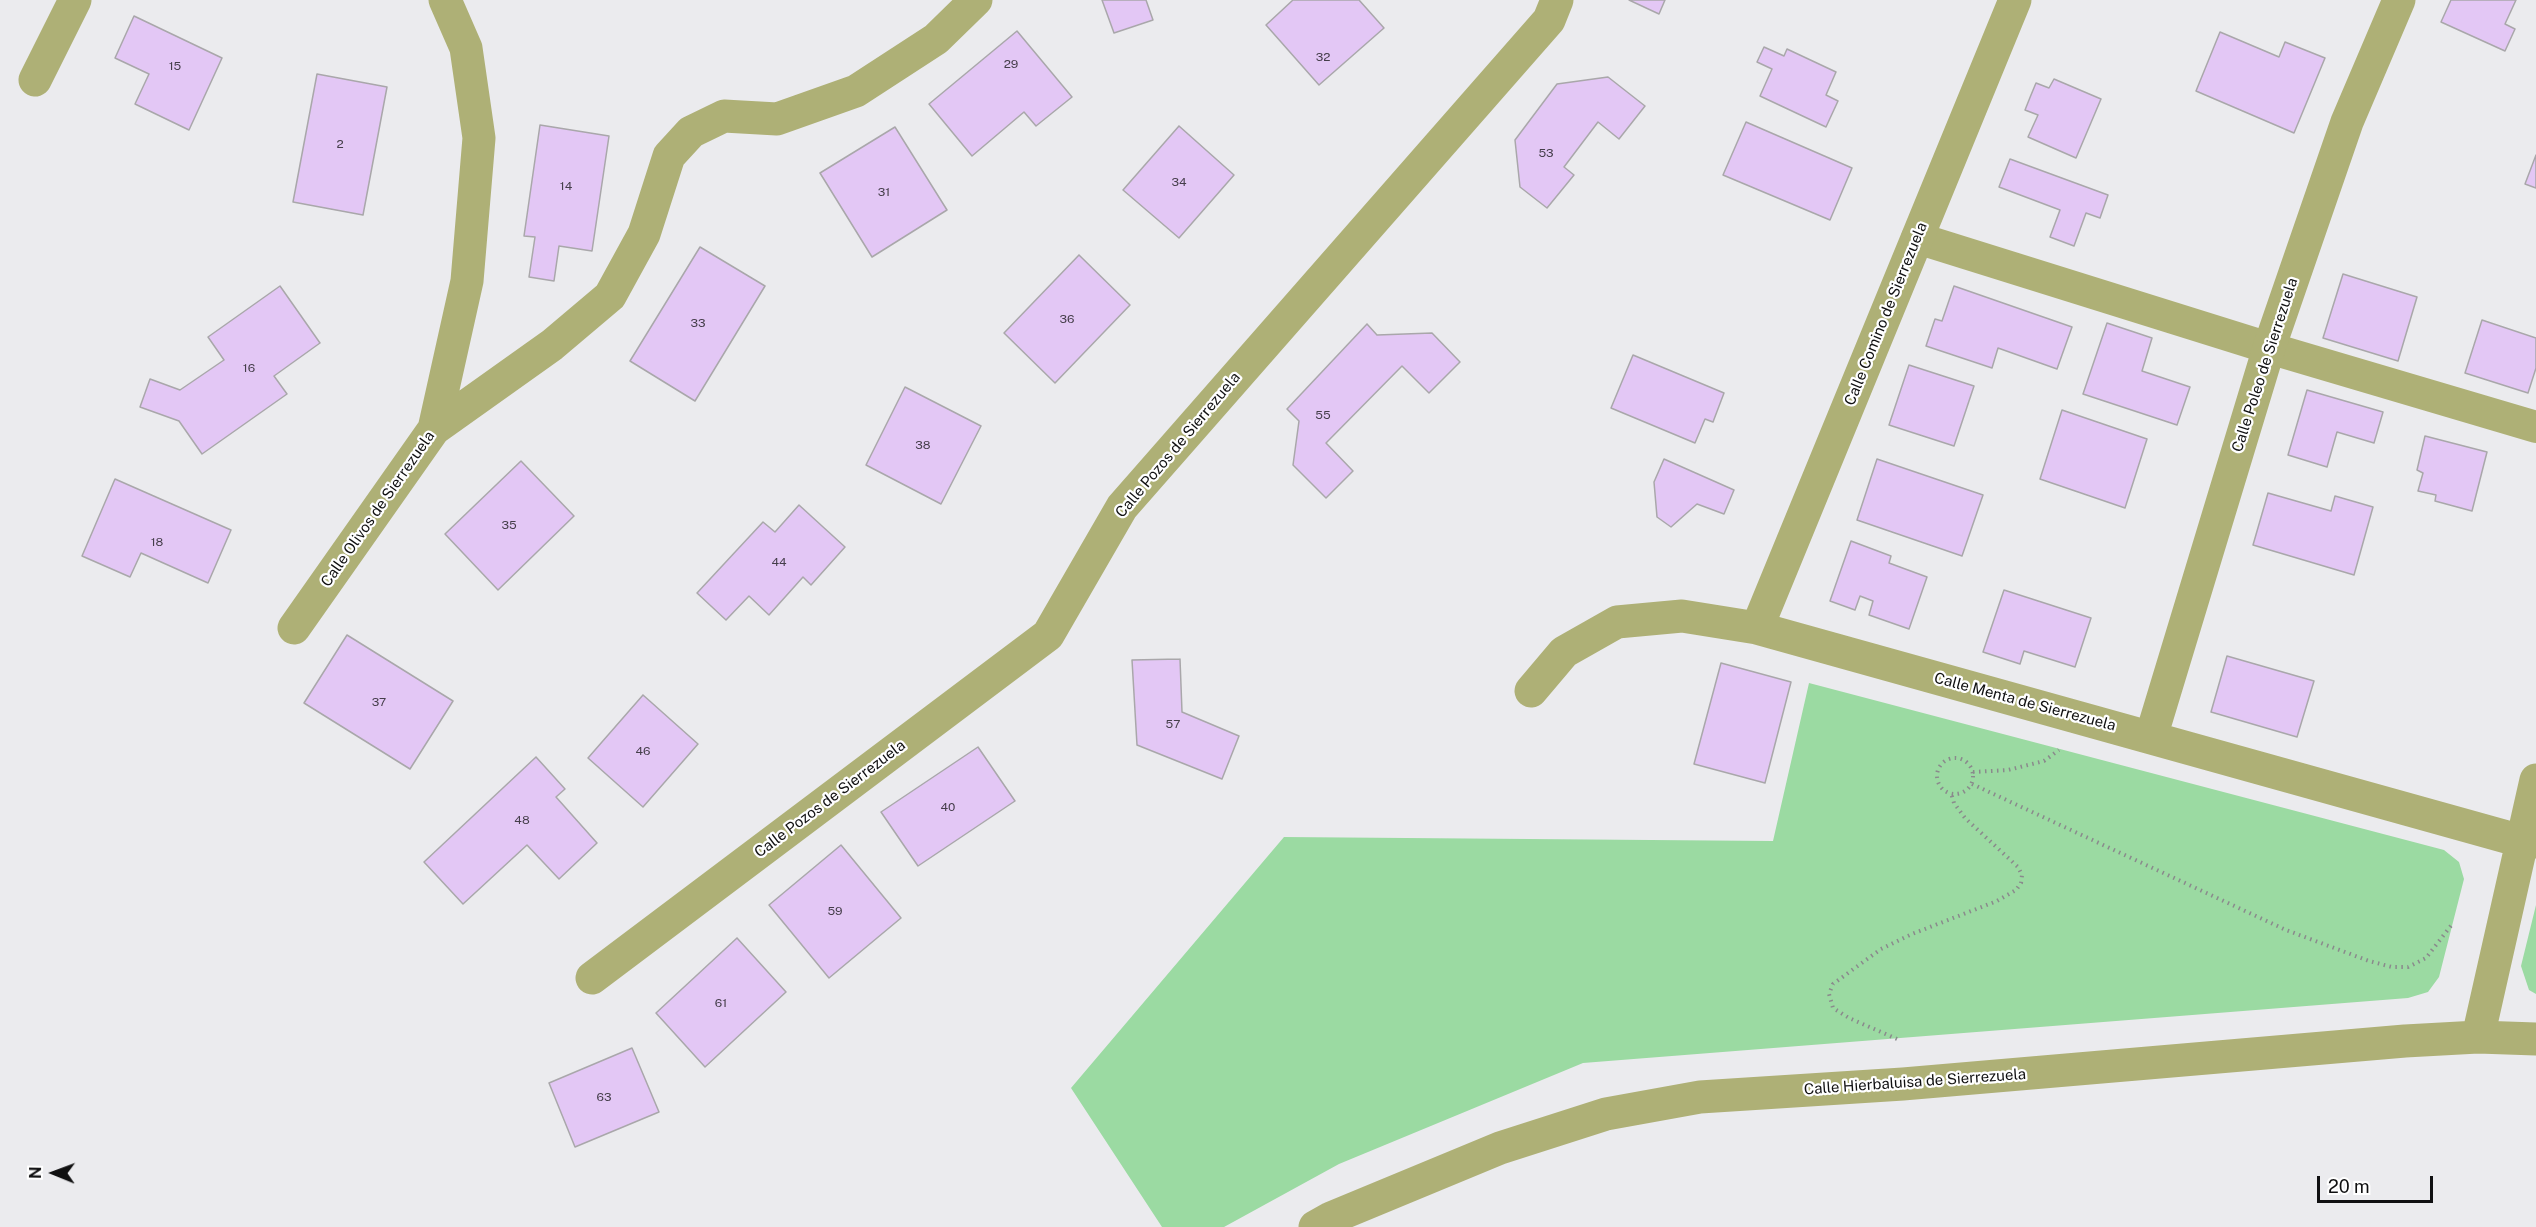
<!DOCTYPE html>
<style>
body{margin:0}
#map{position:relative;width:2536px;height:1227px;overflow:hidden;background:#ebebee;font-family:"Public Sans",sans-serif}
canvas{display:block}
.north{position:absolute;left:24px;top:1143px;width:60px;height:60px;-webkit-text-stroke:4px #fff;paint-order:stroke;rotate:271deg;font-size:16px;font-weight:700;line-height:24px;text-align:center;color:#101011}
.north::after{content:'';display:block;margin:auto;width:21px;height:27px;background:#101011;clip-path:polygon(50% 0,100% 100%,50% 72%,0 100%)}
.scale{position:absolute;left:2317px;top:1176px;width:116px;height:27px;box-sizing:border-box;border:3px solid #101011;border-top:0;padding-left:8px;font-size:18px;line-height:21px;white-space:nowrap;color:#101011;-webkit-text-stroke:4px #fff;paint-order:stroke}
</style>
<div id="map">
<canvas width="2536" height="1227"></canvas>
<div class="north">N</div>
<div class="scale">20 m</div>
</div>
<script>
const ctx = document.querySelector('canvas').getContext('2d');
ctx.lineJoin = 'round';
function paint(path, color) {
  ctx.fillStyle = color;
  ctx.fill(path, 'evenodd');
}
function toPath(rows) {
  const path = new Path2D();
  for (const r of rows) {
    if (r.length === 3) {
      path.moveTo(r[0] + r[2], r[1]);
      path.arc(r[0], r[1], r[2], 0, 2 * Math.PI);
      continue;
    }
    path.moveTo(r[0], r[1]);
    for (let i = 2; i < r.length; i += 2) path.lineTo(r[i], r[i + 1]);
  }
  return path;
}
function strokePath(path, color, width, dash) {
  ctx.strokeStyle = color;
  ctx.lineWidth = width;
  ctx.lineCap = dash ? 'butt' : 'round';
  ctx.setLineDash(dash || []);
  ctx.stroke(path);
}
function write(font, color, halo, rows, align = 'center') {
  ctx.font = font + ' "Public Sans",sans-serif';
  ctx.lineWidth = 4.5;
  ctx.setLineDash([]);
  ctx.textBaseline = 'middle';
  ctx.strokeStyle = halo;
  ctx.fillStyle = color;
  for (const [text, x, y, turn = 0] of rows) {
    ctx.save();
    ctx.translate(x, y);
    ctx.rotate((+turn || 0) * Math.PI / 180);
    ctx.textAlign = isNaN(turn) ? turn : align;
    if (halo) ctx.strokeText(text, 0, 0);
    ctx.fillText(text, 0, 0);
    ctx.restore();
  }
}
paint(toPath([
 [1809,683,2444,850,2459,862,2464,879,2439,977,2428,992,2408,998,1583,1063,1339,1164,1224,1227,1162,1227,1071,1088,1284,837,1773,841],
 [2536,905,2536,994,2529,990,2521,966]
]), '#9bdaa2');
const building = toPath([
 [1102,0,1146,0,1153,20,1114,33,1102,0],
 [1293,0,1359,0,1384,28,1319,85,1266,25,1293,0],
 [1629,0,1665,0,1659,14,1629,0],
 [2451,0,2516,0,2505,24,2515,29,2505,51,2441,22,2451,0],
 [134,16,222,58,189,130,135,104,149,74,115,58,134,16],
 [1017,31,1072,97,1036,126,1024,112,972,156,929,104,1017,31],
 [2220,32,2279,57,2285,42,2325,58,2294,133,2196,91,2220,32],
 [1764,47,1784,56,1787,49,1836,72,1826,95,1838,101,1826,127,1760,96,1772,69,1757,62,1764,47],
 [317,74,387,87,363,215,293,202,317,74],
 [1608,77,1645,106,1619,139,1598,122,1564,167,1574,175,1547,208,1520,187,1515,140,1557,84,1608,77],
 [2054,79,2101,99,2076,158,2028,137,2038,115,2025,110,2031,95,2036,83,2049,88,2054,79],
 [1746,122,1852,168,1830,220,1723,175,1746,122],
 [540,125,609,136,592,251,559,246,554,281,529,277,535,237,524,236,540,125],
 [1179,126,1234,175,1179,238,1123,190,1179,126],
 [895,127,947,210,872,257,820,173,895,127],
 [2536,155,2536,188,2525,184,2536,155],
 [2010,159,2108,195,2100,218,2086,213,2074,246,2050,237,2060,210,1999,187,2010,159],
 [700,247,765,286,695,401,630,361,700,247],
 [1079,255,1130,305,1055,383,1004,333,1079,255],
 [2343,274,2417,297,2398,361,2323,338,2343,274],
 [280,286,320,343,274,376,287,394,202,454,179,421,140,407,150,379,180,390,224,360,208,337,280,286],
 [1954,286,2072,327,2057,369,1998,348,1992,368,1926,346,1935,319,1942,321,1954,286],
 [2482,320,2536,338,2536,368,2528,393,2465,373,2482,320],
 [2107,323,2152,338,2142,371,2190,387,2177,425,2083,394,2107,323],
 [1367,324,1377,335,1432,333,1460,362,1429,393,1402,366,1326,443,1353,471,1326,498,1293,465,1299,421,1287,409,1367,324],
 [1633,355,1724,393,1713,422,1705,419,1695,443,1611,408,1633,355],
 [1909,365,1974,386,1954,446,1889,425,1909,365],
 [905,387,981,426,941,504,866,465,905,387],
 [2307,390,2383,412,2374,443,2337,432,2327,467,2288,455,2307,390],
 [2062,410,2147,439,2125,508,2040,479,2062,410],
 [2425,436,2487,452,2472,511,2435,501,2436,495,2418,491,2423,473,2417,470,2425,436],
 [1664,459,1734,490,1724,514,1697,504,1671,527,1657,517,1654,482,1664,459],
 [1877,459,1983,495,1962,556,1857,520,1877,459],
 [521,461,574,516,498,590,445,534,521,461],
 [115,479,231,530,208,583,141,553,130,577,82,556,115,479],
 [2268,493,2331,511,2335,496,2373,507,2354,575,2253,545,2268,493],
 [799,505,845,547,811,585,803,577,769,615,749,596,726,620,697,593,763,522,775,532,799,505],
 [1851,541,1891,556,1889,563,1927,577,1909,629,1869,615,1873,601,1860,596,1855,610,1830,601,1851,541],
 [2004,590,2091,618,2075,667,2024,651,2020,664,1983,652,2004,590],
 [347,635,453,701,410,769,304,703,347,635],
 [2227,656,2314,681,2297,737,2211,712,2227,656],
 [1180,659,1182,712,1239,736,1222,779,1137,745,1132,660,1180,659],
 [1721,663,1791,682,1765,783,1694,764,1721,663],
 [643,695,698,744,643,807,588,758,643,695],
 [978,747,1015,801,918,866,881,812,978,747],
 [536,757,565,789,556,797,597,843,559,879,527,845,463,904,424,862,536,757],
 [841,845,901,918,829,978,769,905,841,845],
 [737,938,786,992,705,1067,656,1013,737,938],
 [632,1048,659,1112,575,1147,549,1083,632,1048]
]);
paint(building, '#e3c7f5');
strokePath(building, '#a9a7aa', 1.5);
strokePath(toPath([
 [1955,776,18],
 [1973,772,2008,770,2044,761,2059,750],
 [1972,784,2286,930,2369,961,2392,967,2408,967,2426,958,2453,923],
 [1897,1039,1849,1018,1833,1008,1829,994,1833,984,1881,949,1912,934,1997,901,2016,890,2021,883,2022,875,2018,867,1965,818,1954,803,1951,793]
]), '#8a8a8c', 4, [1.5, 4.5]);
strokePath(toPath([
 [1917,238,2269,348,2536,427]
]), '#aeb076', 32);
strokePath(toPath([
 [35,80,75,0],
 [434,429,467,281,479,138,466,48,445,0],
 [294,628,434,429,552,345,610,296,644,234,669,156,691,132,724,116,777,119,856,91,936,39,976,0],
 [1757,628,2015,0],
 [1531,691,1564,652,1617,622,1682,616,1757,628,2521,841,2536,842],
 [2151,737,2269,348,2347,122,2399,0],
 [592,978,1048,635,1122,507,1549,20,1557,0],
 [2478,1037,2536,780],
 [1315,1227,1331,1218,1500,1148,1606,1114,1700,1097,1903,1084,2405,1041,2478,1037,2536,1039]
]), '#aeb076', 33);
write('12px', '#453e4a', null, [
 ["32",1323,57],
 ["29",1011,64],
 ["15",175,66],
 ["2",340,144],
 ["53",1546,153],
 ["34",1179,182],
 ["14",566,186],
 ["31",884,192],
 ["36",1067,319],
 ["33",698,323],
 ["16",249,368],
 ["55",1323,415],
 ["38",923,445],
 ["35",509,525],
 ["18",157,542],
 ["44",779,562],
 ["37",379,702],
 ["57",1173,724],
 ["46",643,751],
 ["40",948,807],
 ["48",522,820],
 ["59",835,911],
 ["61",721,1003],
 ["63",604,1097]
]);
write('15px', '#101011', '#fff', [
 ["Calle Comino de Sierrezuela",1886,314,-68],
 ["Calle Poleo de Sierrezuela",2265,365,-72],
 ["Calle Pozos de Sierrezuela",1178,445,-50],
 ["Calle Olivos de Sierrezuela",378,509,-55],
 ["Calle Menta de Sierrezuela",2025,702,15],
 ["Calle Pozos de Sierrezuela",830,799,-37],
 ["Calle Hierbaluisa de Sierrezuela",1915,1082,-4]
]);
</script>
